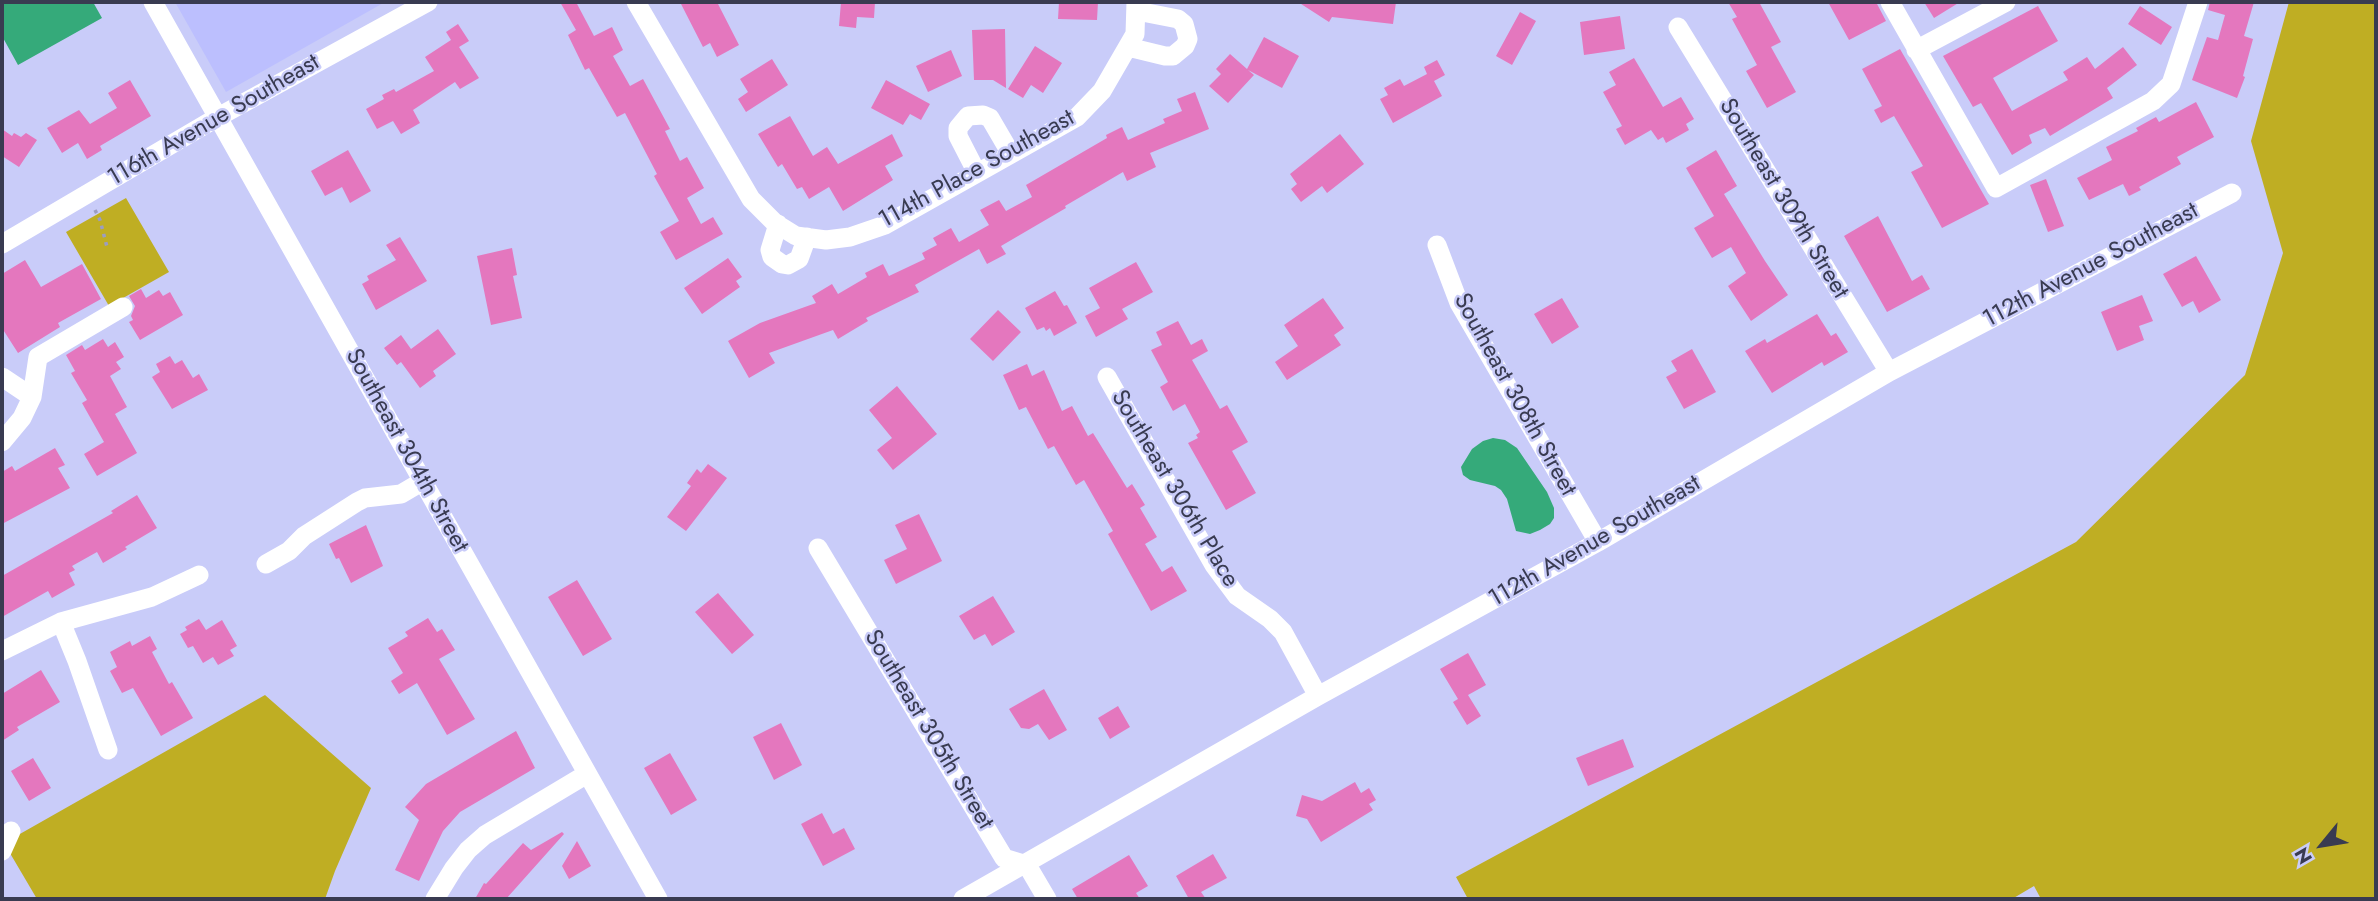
<!DOCTYPE html>
<style>
body{margin:0}
#map{position:relative;width:2378px;height:901px;overflow:hidden;background:#c9ccf9;font-family:Jost,sans-serif}
canvas{display:block}
.frame{position:absolute;inset:0;border:4px solid #393b51;pointer-events:none}
.north{position:absolute;left:2287px;top:810px;width:70px;height:70px;-webkit-text-stroke:5px #c9ccf9;paint-order:stroke;rotate:240deg;font-size:19px;font-weight:700;line-height:28px;text-align:center;color:#393b51}
.north::after{content:'';display:block;margin:auto;width:24px;height:32px;background:#393b51;clip-path:polygon(50% 0,100% 100%,50% 72%,0 100%)}
</style>
<div id="map">
<canvas width="2378" height="901"></canvas>
<div class="frame"></div>
<div class="north">N</div>
</div>
<script>
const ctx = document.querySelector('canvas').getContext('2d');
ctx.lineJoin = 'round';
function paint(path, color) {
  ctx.fillStyle = color;
  ctx.fill(path, 'evenodd');
}
function toPath(rows) {
  const path = new Path2D();
  for (const r of rows) {
    path.moveTo(r[0], r[1]);
    for (let i = 2; i < r.length; i += 2) path.lineTo(r[i], r[i + 1]);
  }
  return path;
}
function strokePath(path, color, width, dash) {
  ctx.strokeStyle = color;
  ctx.lineWidth = width;
  ctx.lineCap = dash ? 'butt' : 'round';
  ctx.setLineDash(dash || []);
  ctx.stroke(path);
}
function write(font, color, halo, rows, align = 'center') {
  ctx.font = font + ' Jost,sans-serif';
  ctx.lineWidth = 5;
  ctx.setLineDash([]);
  ctx.textBaseline = 'middle';
  ctx.strokeStyle = halo;
  ctx.fillStyle = color;
  for (const [text, x, y, turn = 0] of rows) {
    ctx.save();
    ctx.translate(x, y);
    ctx.rotate((+turn || 0) * Math.PI / 180);
    ctx.textAlign = isNaN(turn) ? turn : align;
    if (halo) ctx.strokeText(text, 0, 0);
    ctx.fillText(text, 0, 0);
    ctx.restore();
  }
}
paint(toPath([
 [175,2,385,2,226,92]
]), '#bcbffe');
paint(toPath([
 [2289,2,2376,2,2376,899,2041,899,2034,886,2012,899,1468,899,1456,877,2076,542,2245,375,2283,253,2251,141],
 [126,198,169,272,109,306,66,232],
 [265,695,371,788,335,871,325,899,37,899,4,843]
]), '#bfae23');
paint(toPath([
 [2,2,93,2,102,18,18,65,2,36],
 [1493,438,1505,440,1517,448,1547,492,1554,508,1554,518,1550,524,1540,530,1530,534,1516,531,1507,499,1501,490,1495,486,1470,480,1463,475,1461,467,1472,449,1483,441]
]), '#35aa7a');
paint(toPath([
 [560,2,576,2,594,36,612,27,623,50,613,56,630,86,643,79,670,129,665,131,680,161,687,157,704,188,687,198,701,224,713,217,723,234,676,260,660,232,679,221,654,176,657,174,625,113,617,117,589,68,585,70,568,35,576,30],
 [680,2,717,2,739,45,717,57,710,43,703,47],
 [841,2,875,2,874,18,857,17,856,28,839,26],
 [1059,2,1098,2,1097,20,1058,19],
 [1298,2,1396,2,1393,24,1332,17,1329,22],
 [1728,2,1759,2,1781,42,1771,47,1796,92,1767,108,1746,71,1757,65,1732,19,1737,17],
 [1828,2,1876,2,1886,21,1849,40],
 [1924,2,1960,2,1934,18],
 [2210,2,2254,2,2244,36,2253,39,2243,76,2245,77,2237,98,2192,80,2207,37,2218,40,2225,15,2208,10],
 [2038,6,2058,41,1993,78,2012,111,2068,80,2063,72,2087,57,2095,69,2123,47,2137,65,2107,88,2113,98,2050,136,2045,128,2029,135,2032,143,2012,155,1981,103,1973,107,1943,56],
 [2140,6,2172,27,2161,45,2128,24],
 [1520,12,1536,21,1512,65,1496,56],
 [1620,16,1625,49,1584,55,1580,22],
 [458,24,469,41,459,47,479,78,460,89,455,82,413,110,420,123,401,134,393,121,377,129,366,109,384,99,382,95,394,89,396,92,434,71,425,57,451,40,446,32],
 [1005,29,1006,88,993,80,974,80,972,30],
 [1264,37,1299,56,1282,88,1248,70,1254,75,1228,103,1209,86,1221,74,1216,69,1230,54,1247,69],
 [1035,46,1062,63,1043,93,1031,85,1023,98,1008,89],
 [1900,49,1989,204,1942,228,1911,172,1923,166,1894,116,1881,123,1874,110,1882,106,1862,69],
 [951,50,962,76,928,92,916,66],
 [1634,58,1663,107,1681,97,1694,119,1686,124,1689,130,1666,143,1663,137,1658,140,1651,130,1625,145,1616,129,1622,126,1603,92,1616,85,1609,72],
 [772,59,788,85,746,112,738,99,748,92,740,79],
 [1437,60,1445,75,1434,81,1442,96,1393,123,1380,99,1388,95,1384,88,1400,79,1404,86,1427,74,1424,67],
 [130,80,151,116,100,146,102,150,87,159,78,143,62,153,47,128,79,110,90,124,117,108,108,93],
 [886,80,930,104,921,120,910,114,903,125,871,108],
 [1195,92,1209,129,1150,153,1156,167,1127,181,1123,172,1065,206,1066,208,1001,246,1006,254,987,264,979,249,915,285,919,292,866,318,868,321,838,339,833,330,769,353,775,363,749,378,728,341,760,323,816,303,812,296,832,284,838,294,867,277,865,273,883,264,889,276,925,259,922,253,937,245,933,238,951,228,959,242,989,225,980,210,999,200,1006,211,1032,197,1026,185,1107,138,1106,135,1122,127,1128,140,1165,123,1163,119,1182,111,1177,99],
 [2196,102,2214,137,2177,157,2181,164,2139,187,2141,190,2129,196,2123,184,2089,200,2077,178,2112,160,2106,147,2138,131,2136,128,2156,117,2159,122],
 [790,116,813,156,827,147,838,164,892,134,903,156,885,166,893,180,843,211,829,187,809,199,802,187,797,189,782,164,778,167,758,134],
 [2,129,12,136,14,133,21,137,26,133,37,140,19,167,2,156],
 [1340,134,1364,164,1327,193,1322,186,1301,202,1291,189,1297,184,1290,174],
 [348,150,371,191,350,203,342,187,325,196,311,171],
 [1716,150,1737,186,1724,194,1765,261,1788,295,1751,321,1728,286,1746,273,1731,247,1712,258,1694,228,1714,216,1686,168],
 [2046,179,2064,226,2048,232,2030,185],
 [1878,216,1912,281,1922,275,1930,289,1887,312,1844,236],
 [400,237,427,281,376,310,362,284,369,280,367,276,396,260,386,245],
 [512,248,517,275,513,276,522,318,491,325,477,256],
 [2196,256,2221,300,2199,313,2193,301,2182,307,2163,274],
 [728,258,742,277,736,281,740,287,702,314,684,288],
 [25,260,41,287,82,264,101,299,58,323,60,327,18,353,2,328,2,274],
 [1136,262,1153,292,1122,309,1128,319,1096,337,1085,316,1100,308,1089,288],
 [141,289,146,298,159,290,163,296,170,292,183,315,140,340,129,322,133,320,131,316,135,306,129,296],
 [1055,291,1064,306,1067,305,1077,323,1054,336,1050,328,1046,331,1044,327,1037,330,1025,308],
 [2142,295,2153,321,2139,326,2144,340,2117,351,2101,312],
 [1323,298,1344,328,1334,335,1341,345,1287,380,1275,362,1298,346,1284,325],
 [1562,298,1579,327,1552,344,1534,314],
 [998,310,1021,332,993,361,970,339],
 [1817,314,1831,336,1836,333,1848,352,1824,366,1822,362,1772,393,1745,351,1765,339,1767,343],
 [1178,321,1191,345,1202,339,1208,351,1192,360,1220,409,1227,405,1248,442,1232,451,1256,493,1226,510,1188,443,1198,438,1196,435,1200,432,1185,404,1173,411,1160,387,1168,382,1151,350,1162,345,1156,332],
 [438,329,456,354,433,371,436,376,420,388,401,362,397,365,384,348,401,335,411,349],
 [103,339,108,347,115,342,124,357,116,362,121,369,110,376,127,407,115,414,137,453,97,476,84,454,104,442,82,403,87,400,71,373,75,371,66,355,82,345,85,350],
 [1692,349,1716,392,1684,409,1666,377,1677,371,1671,361],
 [170,356,175,364,182,360,193,378,199,374,208,390,172,409,152,377,160,372,156,364],
 [1027,364,1032,376,1044,370,1062,411,1072,406,1088,436,1093,433,1127,488,1132,484,1145,505,1140,508,1157,537,1145,544,1162,572,1172,566,1187,591,1151,611,1108,534,1113,531,1084,480,1076,485,1054,446,1048,449,1026,407,1019,410,1003,375],
 [897,386,937,434,893,470,877,450,892,438,869,410],
 [55,448,65,465,58,468,70,488,2,524,2,472,12,466,15,471],
 [708,464,727,478,686,531,667,517,691,486,687,483,697,469,701,473],
 [137,495,157,528,125,547,127,549,103,563,97,552,72,566,75,570,69,573,75,585,52,598,48,591,2,617,2,576,113,513,111,511],
 [919,514,942,561,896,584,884,560,907,549,895,525],
 [366,525,383,566,351,583,339,558,336,559,329,544],
 [577,580,612,639,583,656,548,597],
 [718,593,754,635,732,654,695,612],
 [993,596,1015,632,992,646,985,634,974,640,959,616],
 [428,618,437,632,442,629,455,650,439,659,475,719,447,735,417,683,399,694,391,681,403,673,388,648,408,636,405,632],
 [199,619,206,630,222,620,237,646,230,650,234,656,218,665,213,657,203,663,193,646,188,648,180,634,187,630,185,627],
 [150,636,157,649,152,652,169,684,172,682,193,718,161,736,133,688,122,693,110,671,117,667,110,652,130,641,132,646],
 [1468,653,1486,685,1468,695,1481,716,1467,725,1453,702,1458,699,1440,669],
 [41,670,60,702,17,727,19,730,2,741,2,694],
 [1044,689,1067,730,1049,740,1038,724,1029,729,1021,728,1009,709],
 [1118,706,1130,727,1110,739,1098,718],
 [781,723,802,765,774,780,753,737],
 [516,731,535,768,460,812,443,831,419,881,395,870,419,820,405,807,426,784],
 [1623,739,1634,767,1588,786,1576,758],
 [670,753,697,800,671,815,644,768],
 [33,758,51,788,29,801,11,771],
 [1355,782,1361,793,1369,788,1376,800,1369,804,1373,810,1321,842,1307,819,1296,816,1302,795,1322,801],
 [822,813,833,834,844,828,855,849,823,866,801,824],
 [562,832,564,834,506,899,475,899,484,883,486,884,523,843,531,850],
 [577,841,591,866,569,879,562,866],
 [1213,854,1227,878,1201,892,1206,899,1189,899,1176,876],
 [1129,855,1148,886,1136,893,1140,899,1078,899,1072,889]
]), '#e477be');
strokePath(toPath([
 [95,210,100,220,107,247]
]), '#9b9dc3', 3.5, [3.5, 5]);
strokePath(toPath([
 [153,2,658,899],
 [636,2,751,199,775,223,796,236,826,240,850,237,885,225,1077,117,1102,91,1135,34,1136,2],
 [1890,2,1996,188,2153,101,2171,84,2198,2],
 [1678,27,1889,372],
 [1128,47,1165,56,1173,56,1185,46,1188,39,1184,24,1178,19,1137,11],
 [1916,50,2006,2],
 [977,173,958,136,958,128,968,116,983,115,990,118,1011,154],
 [778,224,770,250,772,257,782,264,788,265,799,259,807,237],
 [2,244,218,117,428,2],
 [1437,245,1459,303,1598,542],
 [2,377,32,397],
 [1107,377,1214,565,1237,596,1270,619,1283,632,1318,696],
 [2,442,22,418,32,397,38,357,123,307],
 [818,548,1004,858,1027,865,1047,899],
 [266,564,289,551,304,536,357,502,365,498,401,494,423,481],
 [61,622,77,661,108,750],
 [2,651,61,622,152,597,199,575],
 [2,851,11,831],
 [435,899,454,868,468,850,485,835,587,774],
 [963,899,1318,696,1598,542,1889,372,2232,193]
]), '#fff', 19);
write('24px', '#393b51', '#c9ccf9', [
 ["116th Avenue Southeast",214,121,-30],
 ["114th Place Southeast",977,170,-29],
 ["Southeast 309th Street",1783,199,59],
 ["112th Avenue Southeast",2091,266,-28],
 ["Southeast 308th Street",1514,395,61],
 ["Southeast 304th Street",406,451,61],
 ["Southeast 306th Place",1174,489,59],
 ["112th Avenue Southeast",1595,542,-30],
 ["Southeast 305th Street",928,730,59]
]);
</script>
